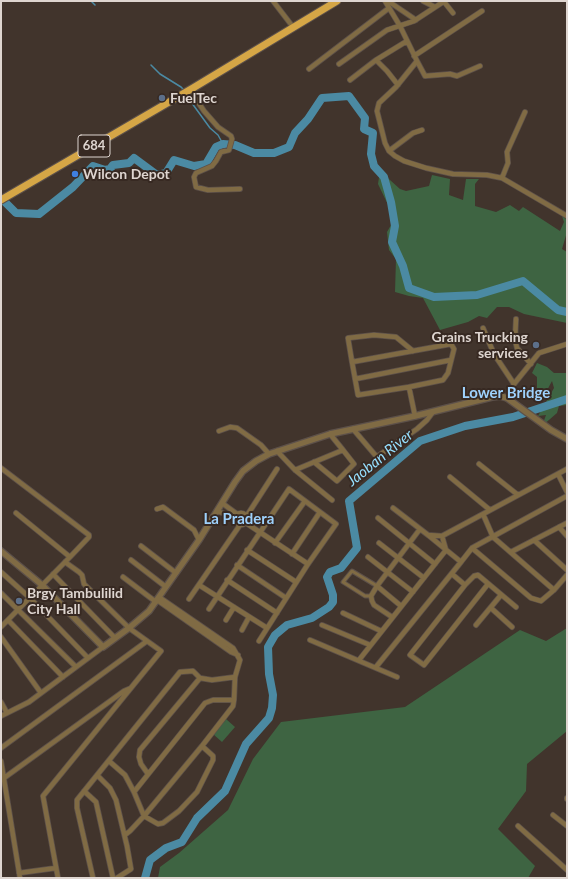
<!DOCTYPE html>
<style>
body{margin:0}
#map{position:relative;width:568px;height:879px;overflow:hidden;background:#41342c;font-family:Lato,sans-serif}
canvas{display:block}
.frame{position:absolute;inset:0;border:2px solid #ded5d0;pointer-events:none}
</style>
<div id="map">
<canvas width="568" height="879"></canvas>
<div class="frame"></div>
</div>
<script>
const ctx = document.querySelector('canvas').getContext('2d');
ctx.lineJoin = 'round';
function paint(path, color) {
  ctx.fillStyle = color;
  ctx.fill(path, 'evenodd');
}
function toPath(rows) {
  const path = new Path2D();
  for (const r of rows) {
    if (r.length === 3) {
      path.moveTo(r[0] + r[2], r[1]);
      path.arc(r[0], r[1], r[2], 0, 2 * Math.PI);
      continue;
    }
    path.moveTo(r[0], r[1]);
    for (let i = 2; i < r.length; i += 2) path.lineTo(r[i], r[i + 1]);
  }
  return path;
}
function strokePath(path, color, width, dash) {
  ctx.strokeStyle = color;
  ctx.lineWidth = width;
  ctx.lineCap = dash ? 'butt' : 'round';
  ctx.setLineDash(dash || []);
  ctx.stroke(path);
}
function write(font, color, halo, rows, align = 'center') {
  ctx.font = font + ' Lato,sans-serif';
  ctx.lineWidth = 4;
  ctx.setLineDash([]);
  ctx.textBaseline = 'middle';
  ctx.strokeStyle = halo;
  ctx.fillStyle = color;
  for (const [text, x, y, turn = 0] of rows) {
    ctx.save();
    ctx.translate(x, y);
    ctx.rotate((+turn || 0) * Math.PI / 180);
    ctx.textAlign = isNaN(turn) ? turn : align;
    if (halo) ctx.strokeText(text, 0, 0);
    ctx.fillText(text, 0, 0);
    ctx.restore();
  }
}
paint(toPath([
 [380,171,400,189,406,191,429,186,432,175,450,179,449,195,463,200,466,179,479,179,475,184,475,206,496,212,510,205,519,211,523,207,560,231,564,222,562,216,567,220,567,232,562,249,567,252,567,323,524,314,509,307,497,307,487,318,479,316,468,322,440,330,423,298,409,296,395,292,396,259,389,250,387,232,391,225,391,211,378,184],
 [537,363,547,367,554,373,567,373,567,405,559,406,557,413,542,426,546,415,538,416,554,388,552,381,545,394,537,391,537,377,532,373],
 [567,628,567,731,527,764,526,791,498,829,535,866,528,878,158,878,160,867,179,853,228,810,253,759,281,722,405,707,520,630,546,641],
 [226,719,235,727,222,742,213,734]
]), '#3e6442');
strokePath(toPath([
 [91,1,95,5],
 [151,65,160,74,181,87,184,90],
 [186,95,210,128,218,135,223,144]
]), '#4b8aa3', 1.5);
strokePath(toPath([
 [1,198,16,213,39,214,73,187,93,166,105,170,110,169,113,165,129,163,134,158,157,175,166,173,174,160,194,166,206,164,216,147,223,144,235,145,254,153,274,153,289,147,295,133,308,119,322,98,349,96,365,118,364,129,373,133,371,154,374,166,384,177,391,202,395,226,392,242,403,266,409,288,434,297,477,295,523,281,558,310,567,312],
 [145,878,150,860,166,848,182,842,197,818,225,791,246,744,269,718,272,708,273,695,269,674,268,647,275,635,287,625,312,618,329,607,333,602,333,595,327,577,330,572,341,568,357,548,349,501,420,441,465,426,513,417,567,399]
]), '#4b8aa3', 8);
const pedestrian = toPath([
 [371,596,365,596,343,582,352,571,377,586]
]);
const minor = toPath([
 [273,1,293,27],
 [385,1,400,26,417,61,396,87,379,103,377,111,385,143,389,151,395,156,404,161,426,168,453,174,487,175,502,178,567,216],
 [388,1,416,20],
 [423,1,435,7],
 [414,56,482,11],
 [376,60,407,41],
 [417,61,425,76,450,74,457,76,480,66],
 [339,64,387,30,414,21,443,2,445,3,453,13],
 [309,69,389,8],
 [350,80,376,60,387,71,398,85],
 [193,88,194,96,204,111,218,127,231,136,232,139,229,150,221,152,216,161,212,166,196,173,194,177,196,187,208,190,240,189],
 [389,151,413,133,422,130],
 [502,178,508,163,507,152,525,112],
 [516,319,515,340,517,348,531,364],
 [483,328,494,354,514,384,507,398],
 [352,362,451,344,454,349,448,373,443,380,409,387,358,395,352,362,348,338,374,335,396,337,413,351],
 [355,379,451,360],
 [514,384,539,353,567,344],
 [409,387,415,416],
 [353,429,376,456,378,456,417,429,427,420,433,412],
 [219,431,230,427,237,428,261,445,269,454],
 [277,451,295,470,332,500],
 [314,462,337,481,354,464,343,450],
 [479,464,518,495],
 [1,468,89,535,89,537,70,557],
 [295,470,343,450,330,434],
 [558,474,567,492],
 [450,477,490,510],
 [222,503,237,514],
 [393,508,428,535,442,536,567,469],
 [157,509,163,507,194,530,199,540],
 [217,511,235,518],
 [241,519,6],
 [483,514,493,537,554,590],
 [246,517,277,469],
 [378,518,435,564],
 [246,523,308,564],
 [559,527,567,536],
 [534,540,567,570],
 [275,543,305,501],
 [379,543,424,578],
 [141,546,176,573],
 [472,548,531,598,541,601,554,590,567,575],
 [247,550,296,582],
 [511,552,567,523],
 [292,554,320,512],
 [368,557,413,592],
 [131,560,166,587],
 [461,562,472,548,567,496],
 [237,565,286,598],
 [1,572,30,598,88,658],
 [53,574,115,638],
 [452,574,465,585,474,576,478,575,516,607],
 [123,577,156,602],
 [227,580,277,613],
 [199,585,267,628],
 [465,585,410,655,424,665,488,584],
 [377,586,401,606],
 [1,593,76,667],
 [189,599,240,525],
 [157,600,231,652,238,655],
 [491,608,512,627],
 [209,609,289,489,336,524,308,564,259,641],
 [343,613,381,631],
 [392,617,374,605,372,601,371,596,377,586,420,529],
 [8,620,63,677],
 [226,620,234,607],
 [322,625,370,645],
 [476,625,501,595],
 [1,627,70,557,16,513],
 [242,630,249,617],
 [1,637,41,693],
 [310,640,397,677],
 [359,660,446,550,442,536],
 [376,667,461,562,428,535],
 [1,702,7,713],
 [1,716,29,702,103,647],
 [1,748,147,641],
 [1,761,20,878],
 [109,761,125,775,134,792,144,816,158,824,163,823,179,811,197,792,213,760,213,756,202,746],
 [148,774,141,764,139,757,140,750,200,678],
 [97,775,110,788,116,800,127,846,131,869,117,878],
 [4,778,124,691,131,688],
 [84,791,96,802,113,878],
 [134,792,205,703,213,700,234,700],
 [567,798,567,799],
 [553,815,567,826],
 [518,826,567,870],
 [125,835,130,831,144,816,202,746,233,706,234,700,235,677,240,660,233,648,159,597],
 [19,873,56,868],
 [58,878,43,796,161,651,129,628,84,584,82,575,79,572,65,562],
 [93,878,77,808,77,800,180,672,193,671,200,678,212,680,235,677]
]);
const tertiary = toPath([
 [1,551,42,585,103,647,129,628,149,611,199,540,235,482,243,471,256,461,269,454,330,434,415,416,492,397,500,396,507,398,551,430,567,439]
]);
const trunk = toPath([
 [1,200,193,88,337,1]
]);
strokePath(pedestrian, '#5d514a', 5);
strokePath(minor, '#5d514a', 6);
strokePath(tertiary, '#5d514a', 8);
strokePath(trunk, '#5d514a', 9);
strokePath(pedestrian, '#806b44', 3);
strokePath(minor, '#806b44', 4.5);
strokePath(tertiary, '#806b44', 5.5);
strokePath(trunk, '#d5a646', 7);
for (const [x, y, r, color] of [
 [162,98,4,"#5c6f8a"],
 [75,174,4,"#3f7fe0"],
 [536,345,4,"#5c6f8a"],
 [19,601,4,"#5c6f8a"]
]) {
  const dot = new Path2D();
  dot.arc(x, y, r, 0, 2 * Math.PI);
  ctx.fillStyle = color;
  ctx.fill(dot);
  strokePath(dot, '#372922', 1.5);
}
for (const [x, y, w] of [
 [94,146,32]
]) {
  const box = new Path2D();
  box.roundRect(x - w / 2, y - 11, w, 22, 3);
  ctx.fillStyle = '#372922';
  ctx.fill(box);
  strokePath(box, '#ded5d0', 1);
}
write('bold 13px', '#ded5d0', null, [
 ["684",94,146]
]);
write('bold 14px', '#ded5d0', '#372922', [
 ["FuelTec",170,98],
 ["Wilcon Depot",83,174],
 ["Grains Trucking",528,337,"right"],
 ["services",528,353,"right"],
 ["Brgy Tambulilid",27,593],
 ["City Hall",27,609]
], 'left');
write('bold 15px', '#9ed1fc', '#372922', [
 ["Lower Bridge",506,393],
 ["La Pradera",239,519]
]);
write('italic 15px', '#96dffe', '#372922', [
 ["Jaoban River",380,458,-39]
]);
</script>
